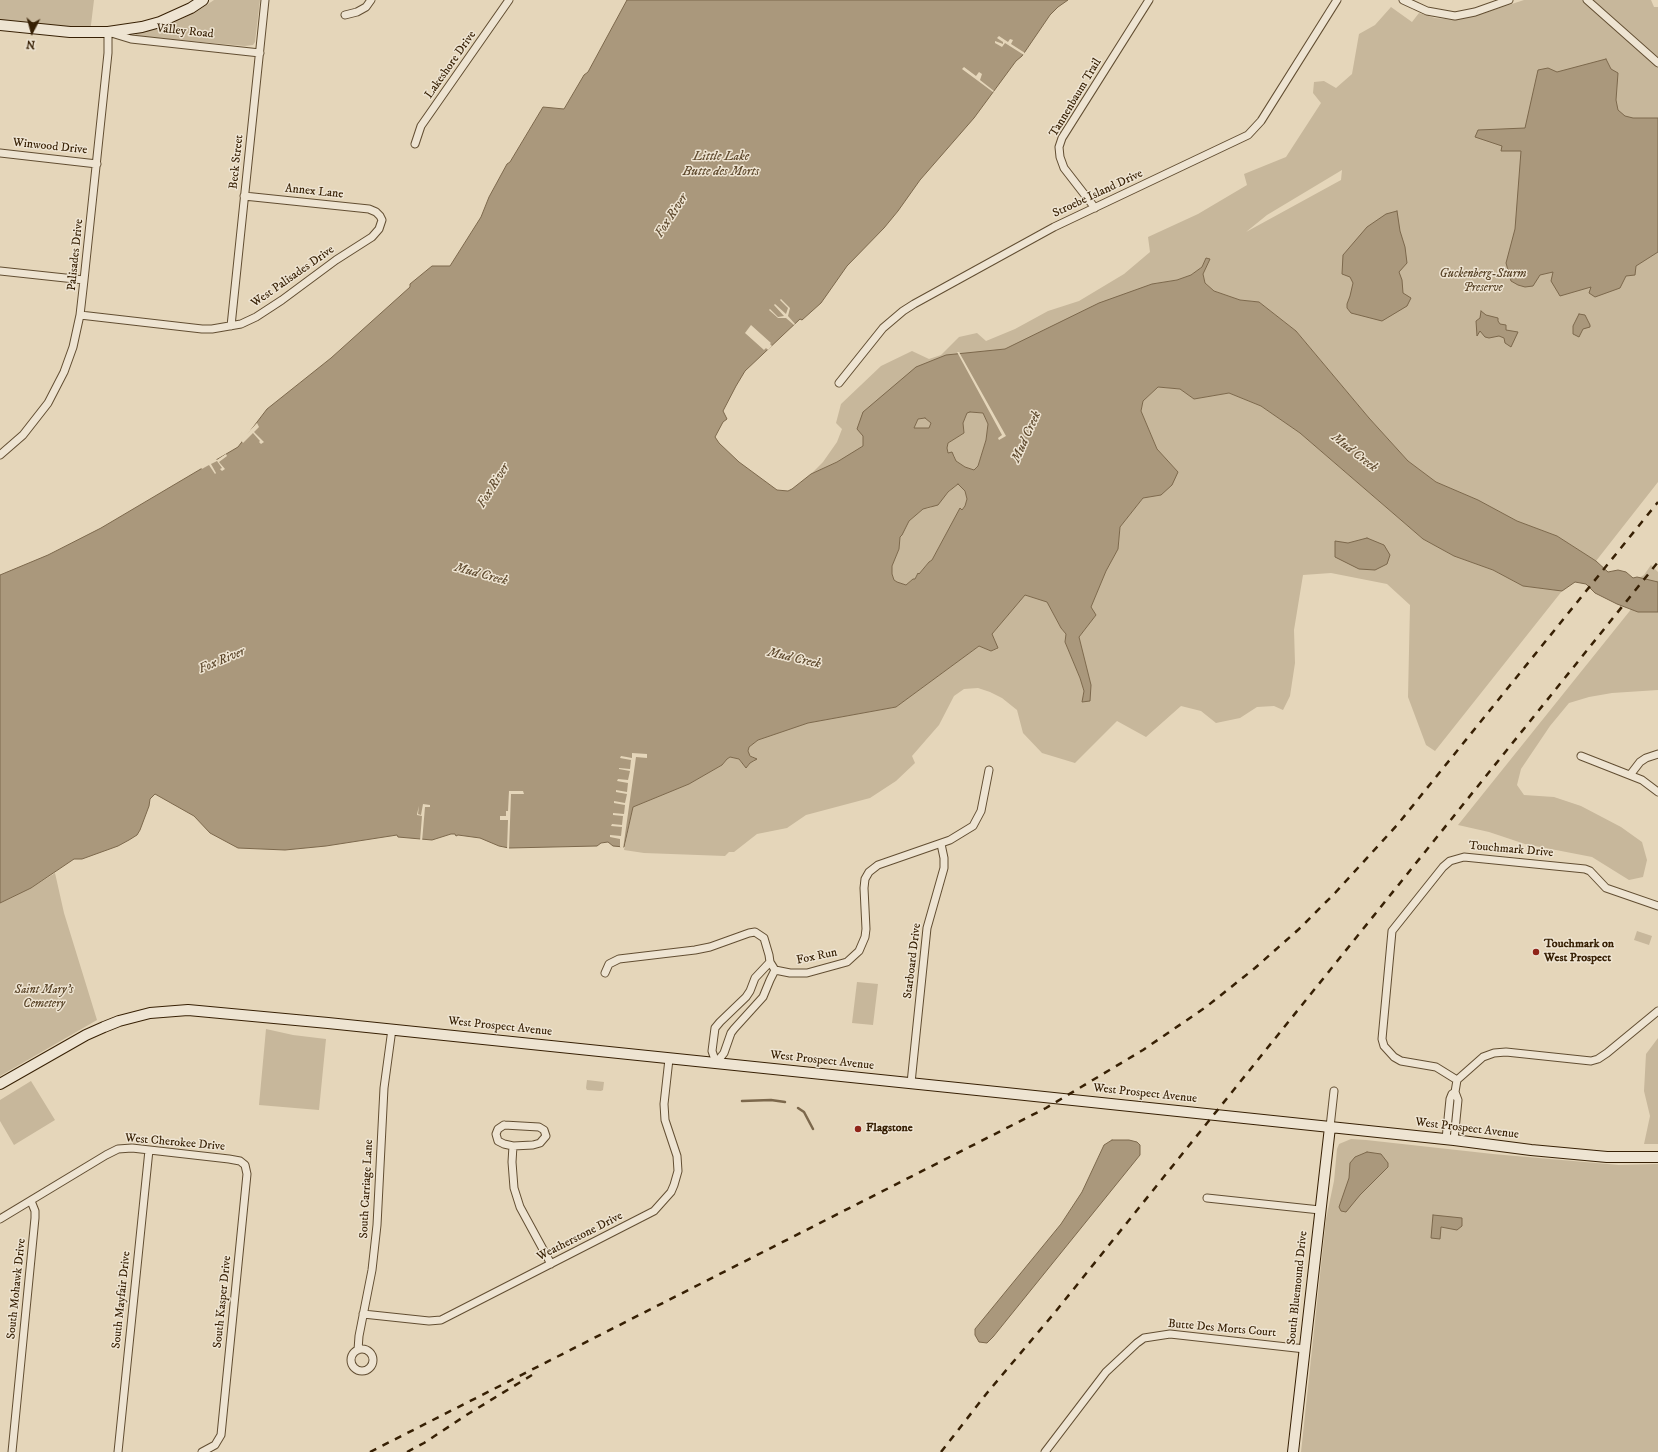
<!DOCTYPE html>
<style>
body{margin:0}
#map{position:relative;width:1658px;height:1452px;overflow:hidden;background:#e5d6ba;font-family:"IM FELL DW Pica",serif}
canvas{display:block}
.north{position:absolute;left:12px;top:12px;width:40px;height:40px;-webkit-text-stroke:3px #eee4d2;paint-order:stroke;rotate:186deg;font-size:11px;font-weight:700;line-height:16px;text-align:center;color:#372004}
.north::after{content:'';display:block;margin:auto;width:14px;height:18px;background:#372004;clip-path:polygon(50% 0,100% 100%,50% 72%,0 100%)}
</style>
<div id="map">
<canvas width="1658" height="1452"></canvas>
<div class="north">N</div>
</div>
<script>
const ctx = document.querySelector('canvas').getContext('2d');
ctx.lineJoin = 'round';
function paint(path, color) {
  ctx.fillStyle = color;
  ctx.fill(path, 'evenodd');
}
function toPath(rows) {
  const path = new Path2D();
  for (const r of rows) {
    if (r.length === 3) {
      path.moveTo(r[0] + r[2], r[1]);
      path.arc(r[0], r[1], r[2], 0, 2 * Math.PI);
      continue;
    }
    path.moveTo(r[0], r[1]);
    for (let i = 2; i < r.length; i += 2) path.lineTo(r[i], r[i + 1]);
  }
  return path;
}
function strokePath(path, color, width, dash) {
  ctx.strokeStyle = color;
  ctx.lineWidth = width;
  ctx.lineCap = dash ? 'butt' : 'round';
  ctx.setLineDash(dash || []);
  ctx.stroke(path);
}
function write(font, color, halo, rows, align = 'center') {
  ctx.font = font + ' "IM FELL DW Pica",serif';
  ctx.lineWidth = 3;
  ctx.setLineDash([]);
  ctx.textBaseline = 'middle';
  ctx.strokeStyle = halo;
  ctx.fillStyle = color;
  for (const [text, x, y, turn = 0] of rows) {
    ctx.save();
    ctx.translate(x, y);
    ctx.rotate((+turn || 0) * Math.PI / 180);
    ctx.textAlign = isNaN(turn) ? turn : align;
    if (halo) ctx.strokeText(text, 0, 0);
    ctx.fillText(text, 0, 0);
    ctx.restore();
  }
}
paint(toPath([
 [0,0,94,0,90,33,0,25],
 [214,0,260,0,255,42,253,45,245,46,135,36,136,34,158,28,180,20,199,10],
 [1524,0,1651,0,1654,7,1658,7,1658,482,1596,561,1557,536,1517,521,1478,500,1436,482,1408,461,1369,418,1296,331,1259,302,1240,300,1214,291,1205,283,1203,274,1210,259,1206,258,1202,267,1191,275,1177,280,1152,284,1005,349,977,353,863,436,863,446,855,452,837,462,811,474,823,462,837,442,842,429,836,423,841,404,881,366,912,351,929,359,941,355,959,337,977,333,986,341,1015,329,1048,311,1079,301,1124,274,1150,252,1148,237,1198,214,1247,185,1244,174,1286,157,1321,103,1313,93,1314,82,1324,81,1336,88,1352,74,1359,34,1375,25,1391,7,1412,22,1419,13,1435,18,1455,20,1475,16],
 [1342,170,1341,180,1246,232,1267,215],
 [1158,387,1180,389,1194,399,1229,393,1261,406,1300,433,1423,539,1454,556,1493,570,1523,586,1562,591,1435,751,1426,745,1408,697,1410,605,1387,584,1331,573,1303,575,1294,630,1295,663,1290,696,1283,710,1274,706,1257,707,1240,718,1216,723,1201,711,1181,706,1146,737,1117,721,1075,763,1042,753,1023,733,1017,710,1002,698,990,692,978,688,964,689,954,696,939,725,912,756,915,763,896,781,870,798,806,815,787,828,757,834,734,852,729,852,725,856,644,853,624,850,633,807,689,784,722,765,727,759,730,757,739,759,746,768,750,763,755,761,755,758,748,754,749,747,758,740,769,736,808,723,896,707,979,646,991,651,998,649,992,634,1025,595,1047,602,1061,628,1066,634,1065,642,1080,678,1084,691,1082,702,1090,701,1091,685,1079,637,1096,615,1091,607,1106,571,1118,549,1120,527,1143,498,1161,495,1178,472,1157,449,1141,411,1143,401],
 [970,412,983,413,988,424,986,440,978,466,974,470,965,467,956,461,954,455,948,453,947,448,948,443,964,433,963,423,967,413],
 [925,418,931,423,929,428,914,428,918,419],
 [958,484,965,491,967,499,965,506,962,510,960,509,932,560,929,562,919,574,918,573,915,579,913,579,906,585,897,582,894,580,892,575,892,566,899,549,900,537,909,521,923,509,930,508],
 [1651,565,1658,572,1658,690,1612,693,1589,697,1569,703,1550,726,1521,769,1517,785,1524,795,1554,797,1581,806,1621,827,1642,842,1647,860,1643,877,1629,880,1592,857,1525,844,1489,832,1458,825,1653,582,1639,578,1644,575],
 [55,873,64,913,97,1020,0,1076,0,903,31,888],
 [1637,931,1652,936,1649,945,1634,940],
 [857,982,878,984,873,1025,852,1023],
 [266,1029,293,1035,326,1039,319,1110,259,1105],
 [1658,1038,1658,1144,1644,1144,1650,1116,1644,1091,1646,1054],
 [587,1080,604,1082,603,1090,601,1091,587,1090,586,1088],
 [31,1081,55,1120,14,1145,0,1121,0,1100],
 [1351,1139,1366,1140,1493,1154,1619,1165,1658,1164,1658,1452,1301,1452,1326,1219,1334,1181,1337,1149,1339,1144]
]), '#c7b79b');
const water = toPath([
 [627,0,1068,0,1058,7,1050,15,1022,56,1016,61,974,118,920,180,898,211,884,228,847,266,821,303,802,320,800,319,745,371,736,386,723,411,727,419,723,422,715,437,719,443,739,462,777,490,788,491,792,489,811,474,837,462,863,446,863,436,857,429,863,412,916,367,946,355,1005,349,1099,303,1152,284,1177,280,1191,275,1202,267,1206,258,1210,259,1203,274,1205,283,1214,291,1240,300,1259,302,1296,331,1369,418,1408,461,1436,482,1478,500,1517,521,1557,536,1596,561,1608,572,1618,570,1626,572,1633,578,1637,577,1658,582,1658,612,1638,612,1617,604,1595,593,1586,584,1575,582,1562,591,1523,586,1493,570,1454,556,1423,539,1300,433,1261,406,1229,393,1194,399,1180,389,1158,387,1143,401,1141,411,1157,449,1178,472,1172,485,1161,495,1143,498,1120,527,1118,549,1106,571,1091,607,1096,615,1079,637,1091,685,1090,701,1082,702,1084,691,1080,678,1065,642,1066,634,1061,628,1047,602,1025,595,992,634,998,648,991,651,979,646,896,707,808,723,758,740,749,747,748,751,750,756,757,759,750,763,746,768,739,759,730,757,727,759,722,765,689,784,633,807,624,847,613,846,608,842,601,843,597,846,509,848,499,846,480,838,458,835,456,836,455,834,451,834,432,840,398,837,397,835,326,846,285,850,238,848,210,833,194,816,155,794,150,799,149,806,140,830,137,835,129,840,118,846,82,859,74,859,31,888,0,903,0,575,48,555,101,528,238,447,267,409,331,358,410,287,410,284,432,266,450,266,481,217,489,197,507,164,510,162,543,107,564,109,584,75,588,72,627,0],
 [970,412,983,413,988,424,986,440,978,466,974,470,965,467,956,461,952,452,948,453,947,448,948,443,964,433,963,423,967,413,970,412],
 [925,418,931,423,929,428,914,428,918,419,925,418],
 [958,484,965,491,967,499,965,506,962,510,960,508,932,560,929,562,919,574,918,573,915,579,913,579,906,585,897,582,894,580,892,574,892,566,899,549,900,537,902,535,909,521,923,509,938,505,948,492,958,484],
 [1606,59,1611,69,1618,73,1616,100,1618,110,1625,116,1633,118,1658,118,1658,252,1636,266,1635,275,1626,276,1620,288,1595,297,1589,293,1591,287,1560,296,1551,281,1553,272,1540,275,1533,286,1525,287,1518,285,1511,281,1506,263,1515,229,1521,151,1501,151,1502,146,1475,137,1478,130,1525,128,1538,70,1548,68,1557,72,1606,59],
 [1397,211,1400,231,1405,247,1407,263,1399,272,1402,280,1403,293,1411,298,1407,306,1382,321,1351,313,1347,308,1347,304,1350,296,1353,283,1350,277,1342,274,1343,255,1367,227,1386,214,1397,211],
 [1481,311,1486,315,1498,318,1498,321,1500,324,1506,325,1506,330,1518,332,1511,347,1505,343,1504,338,1499,336,1489,338,1485,337,1480,331,1477,336,1476,321,1480,318,1481,311],
 [1579,314,1585,315,1590,325,1590,327,1583,329,1579,337,1573,334,1573,326,1579,314],
 [1367,538,1384,545,1390,555,1387,564,1375,570,1359,569,1335,557,1335,541,1348,543,1367,538],
 [1112,1140,1129,1140,1137,1142,1140,1145,1140,1155,993,1337,987,1343,979,1342,975,1335,975,1329,1061,1224,1082,1192,1104,1145,1112,1140],
 [1367,1152,1381,1154,1388,1163,1388,1167,1360,1195,1346,1212,1341,1211,1339,1207,1349,1178,1350,1163,1355,1157,1367,1152],
 [1433,1215,1462,1218,1462,1226,1457,1230,1441,1227,1440,1239,1431,1238,1433,1215]
]);
paint(water, '#aa987c');
strokePath(water, '#7c684c', 1);
paint(toPath([
 [999,36,1008,42,1010,39,1013,40,1011,44,1025,53,1024,55,1005,43,1002,47,995,43,995,41,1003,44,1003,42,997,38],
 [964,67,976,76,979,72,982,74,980,80,994,91,993,92,962,69],
 [781,299,790,308,788,316,795,324,794,325,786,318,778,318,769,310,770,309,778,317,784,316,774,305,775,304,786,314,788,308,780,300],
 [751,325,771,343,770,344,772,346,768,350,766,348,764,350,745,333],
 [957,352,959,352,1006,436,999,440,998,438,1002,435],
 [257,423,259,427,254,432,264,442,261,444,259,442,260,441,253,433,243,443,241,440],
 [226,454,227,456,219,462,225,469,222,471,220,469,222,468,217,461,211,464,216,473,215,474,209,465,202,469,200,467,215,458,217,460],
 [632,753,647,754,647,758,636,757,623,849,621,848,620,847,620,839,610,837,610,835,621,836,622,827,611,826,612,824,622,825,623,816,613,815,613,813,624,814,625,805,614,803,614,801,625,803,627,794,616,792,616,790,627,792,628,783,617,781,618,779,628,780,630,771,619,769,619,768,630,769,631,760,620,758,621,756,632,758],
 [509,791,523,791,524,794,511,794,509,850,507,850,508,820,500,820,500,816,506,816,506,811,508,811],
 [423,804,430,805,430,807,425,807,422,842,420,841,422,816,417,815,417,814,419,806,418,814,421,815]
]), '#e5d6ba');
strokePath(toPath([
 [742,1101,771,1100,785,1102],
 [798,1108,804,1112,813,1129]
]), '#7c684c', 2.5);
const street = toPath([
 [1403,0,1427,11,1455,16,1475,12,1509,0],
 [1587,0,1658,63],
 [345,15,357,12,366,7,371,0],
 [415,144,421,126,509,0],
 [0,153,97,164],
 [1095,208,1064,168,1060,157,1059,147,1062,138,1149,0],
 [0,271,84,280],
 [80,315,202,329,212,329,241,324,256,317,282,300,336,260,372,237,379,229,382,220,380,216,376,212,369,209,244,196],
 [231,326,265,0],
 [839,383,883,328,903,311,914,304,1054,227,1248,135,1261,121,1337,0],
 [0,455,23,435,48,403,64,372,73,347,80,315,84,280,108,53,108,32,131,39,260,53],
 [1581,756,1642,780,1658,792],
 [1630,775,1640,762,1646,758,1658,754],
 [605,973,609,964,619,959,695,950,710,947,749,933,755,932,764,938,769,955,770,962,775,970,790,973,807,973,847,962,859,951,865,937,866,929,864,888,865,879,869,872,878,865,950,840,973,826,981,811,989,770],
 [716,1063,712,1051,715,1028,720,1022,746,997,750,991,755,978,770,962],
 [716,1063,724,1053,731,1033,734,1029,763,997,770,980,775,970],
 [1457,1080,1436,1067,1401,1061,1394,1057,1384,1046,1382,1039,1392,931,1443,867,1450,861,1464,857,1585,869,1590,871,1606,888,1658,906],
 [911,1083,927,928,944,868,944,858,941,844],
 [504,1125,539,1127,544,1130,546,1136,540,1143,533,1145,513,1146,504,1144,498,1141,496,1134,498,1129,504,1125],
 [1330,1127,1334,1091],
 [1446,1139,1450,1099,1452,1094,1455,1092,1457,1080,1483,1057,1494,1053,1506,1052,1591,1061,1598,1059,1607,1053,1658,1011],
 [1454,1140,1458,1100,1455,1092],
 [513,1146,512,1162,514,1188,520,1207,551,1264],
 [1207,1198,1320,1210],
 [0,1219,106,1155,118,1149,132,1148,229,1159,240,1161,245,1165,247,1174,221,1435,215,1445,202,1452],
 [363,1314,429,1321,441,1320,654,1211,671,1192,674,1185,678,1171,677,1156,665,1120,664,1104,669,1059],
 [362,1360,11],
 [358,1350,359,1336,372,1270,377,1225,384,1088,392,1029],
 [12,1452,35,1218,35,1211,31,1201],
 [118,1452,149,1150],
 [1045,1452,1106,1372,1137,1343,1144,1338,1170,1334,1305,1349]
]);
const secondary = toPath([
 [0,25,70,32,108,32,142,27,160,22,191,8,203,0],
 [0,1084,86,1035,104,1027,119,1021,150,1013,188,1010,328,1023,1006,1093,1454,1140,1531,1150,1607,1157,1658,1157],
 [1293,1452,1330,1127]
]);
strokePath(street, '#624e32', 9);
strokePath(secondary, '#372004', 12);
strokePath(street, '#eee4d2', 7);
strokePath(secondary, '#eee4d2', 10);
strokePath(toPath([
 [370,1452,1046,1108,1143,1050,1206,1007,1255,968,1299,929,1335,893,1398,824,1658,502],
 [407,1452,424,1443,468,1414,532,1375],
 [941,1452,987,1393,1056,1311,1658,562]
]), '#372004', 2.5, [7, 7]);
for (const [x, y, r, color] of [
 [1536,952,4,"#8f2418"],
 [858,1129,4,"#8f2418"]
]) {
  const dot = new Path2D();
  dot.arc(x, y, r, 0, 2 * Math.PI);
  ctx.fillStyle = color;
  ctx.fill(dot);
  strokePath(dot, '#eee4d2', 1.5);
}
write('12px', '#372004', '#eee4d2', [
 ["Valley Road",185,32,6],
 ["Lakeshore Drive",451,65,-55],
 ["Tannenbaum Trail",1076,98,-59],
 ["Winwood Drive",50,147,6],
 ["Beck Street",237,162,-84],
 ["Annex Lane",314,192,6],
 ["Stroebe Island Drive",1098,194,-25],
 ["Palisades Drive",76,255,-84],
 ["West Palisades Drive",293,277,-35],
 ["Touchmark Drive",1511,850,5],
 ["Fox Run",817,957,-12],
 ["Starboard Drive",913,961,-83],
 ["West Prospect Avenue",500,1027,6],
 ["West Prospect Avenue",822,1061,6],
 ["West Prospect Avenue",1145,1094,6],
 ["West Prospect Avenue",1467,1129,7],
 ["West Cherokee Drive",175,1143,5],
 ["South Carriage Lane",367,1189,-87],
 ["Weatherstone Drive",580,1237,-27],
 ["South Bluemound Drive",1298,1288,-84],
 ["South Mohawk Drive",17,1289,-84],
 ["South Mayfair Drive",122,1300,-84],
 ["South Kasper Drive",223,1302,-84],
 ["Butte Des Morts Court",1222,1329,5]
]);
write('italic 12px', '#5b462a', '#eee4d2', [
 ["Guckenberg-Sturm",1483,275],
 ["Preserve",1483,289],
 ["Saint Mary's",44,991],
 ["Cemetery",44,1005]
]);
write('bold 12px', '#372004', '#eee4d2', [
 ["Touchmark on",1544,945],
 ["West Prospect",1544,959],
 ["Flagstone",866,1129]
], 'left');
write('italic 13px', '#5f4a2e', '#eee4d2', [
 ["Little Lake",721,157],
 ["Butte des Morts",721,172],
 ["Fox River",672,216,-57],
 ["Mud Creek",1027,437,-66],
 ["Mud Creek",1354,453,38],
 ["Fox River",494,486,-58],
 ["Mud Creek",481,575,15],
 ["Mud Creek",794,659,13],
 ["Fox River",222,661,-23]
]);
</script>
